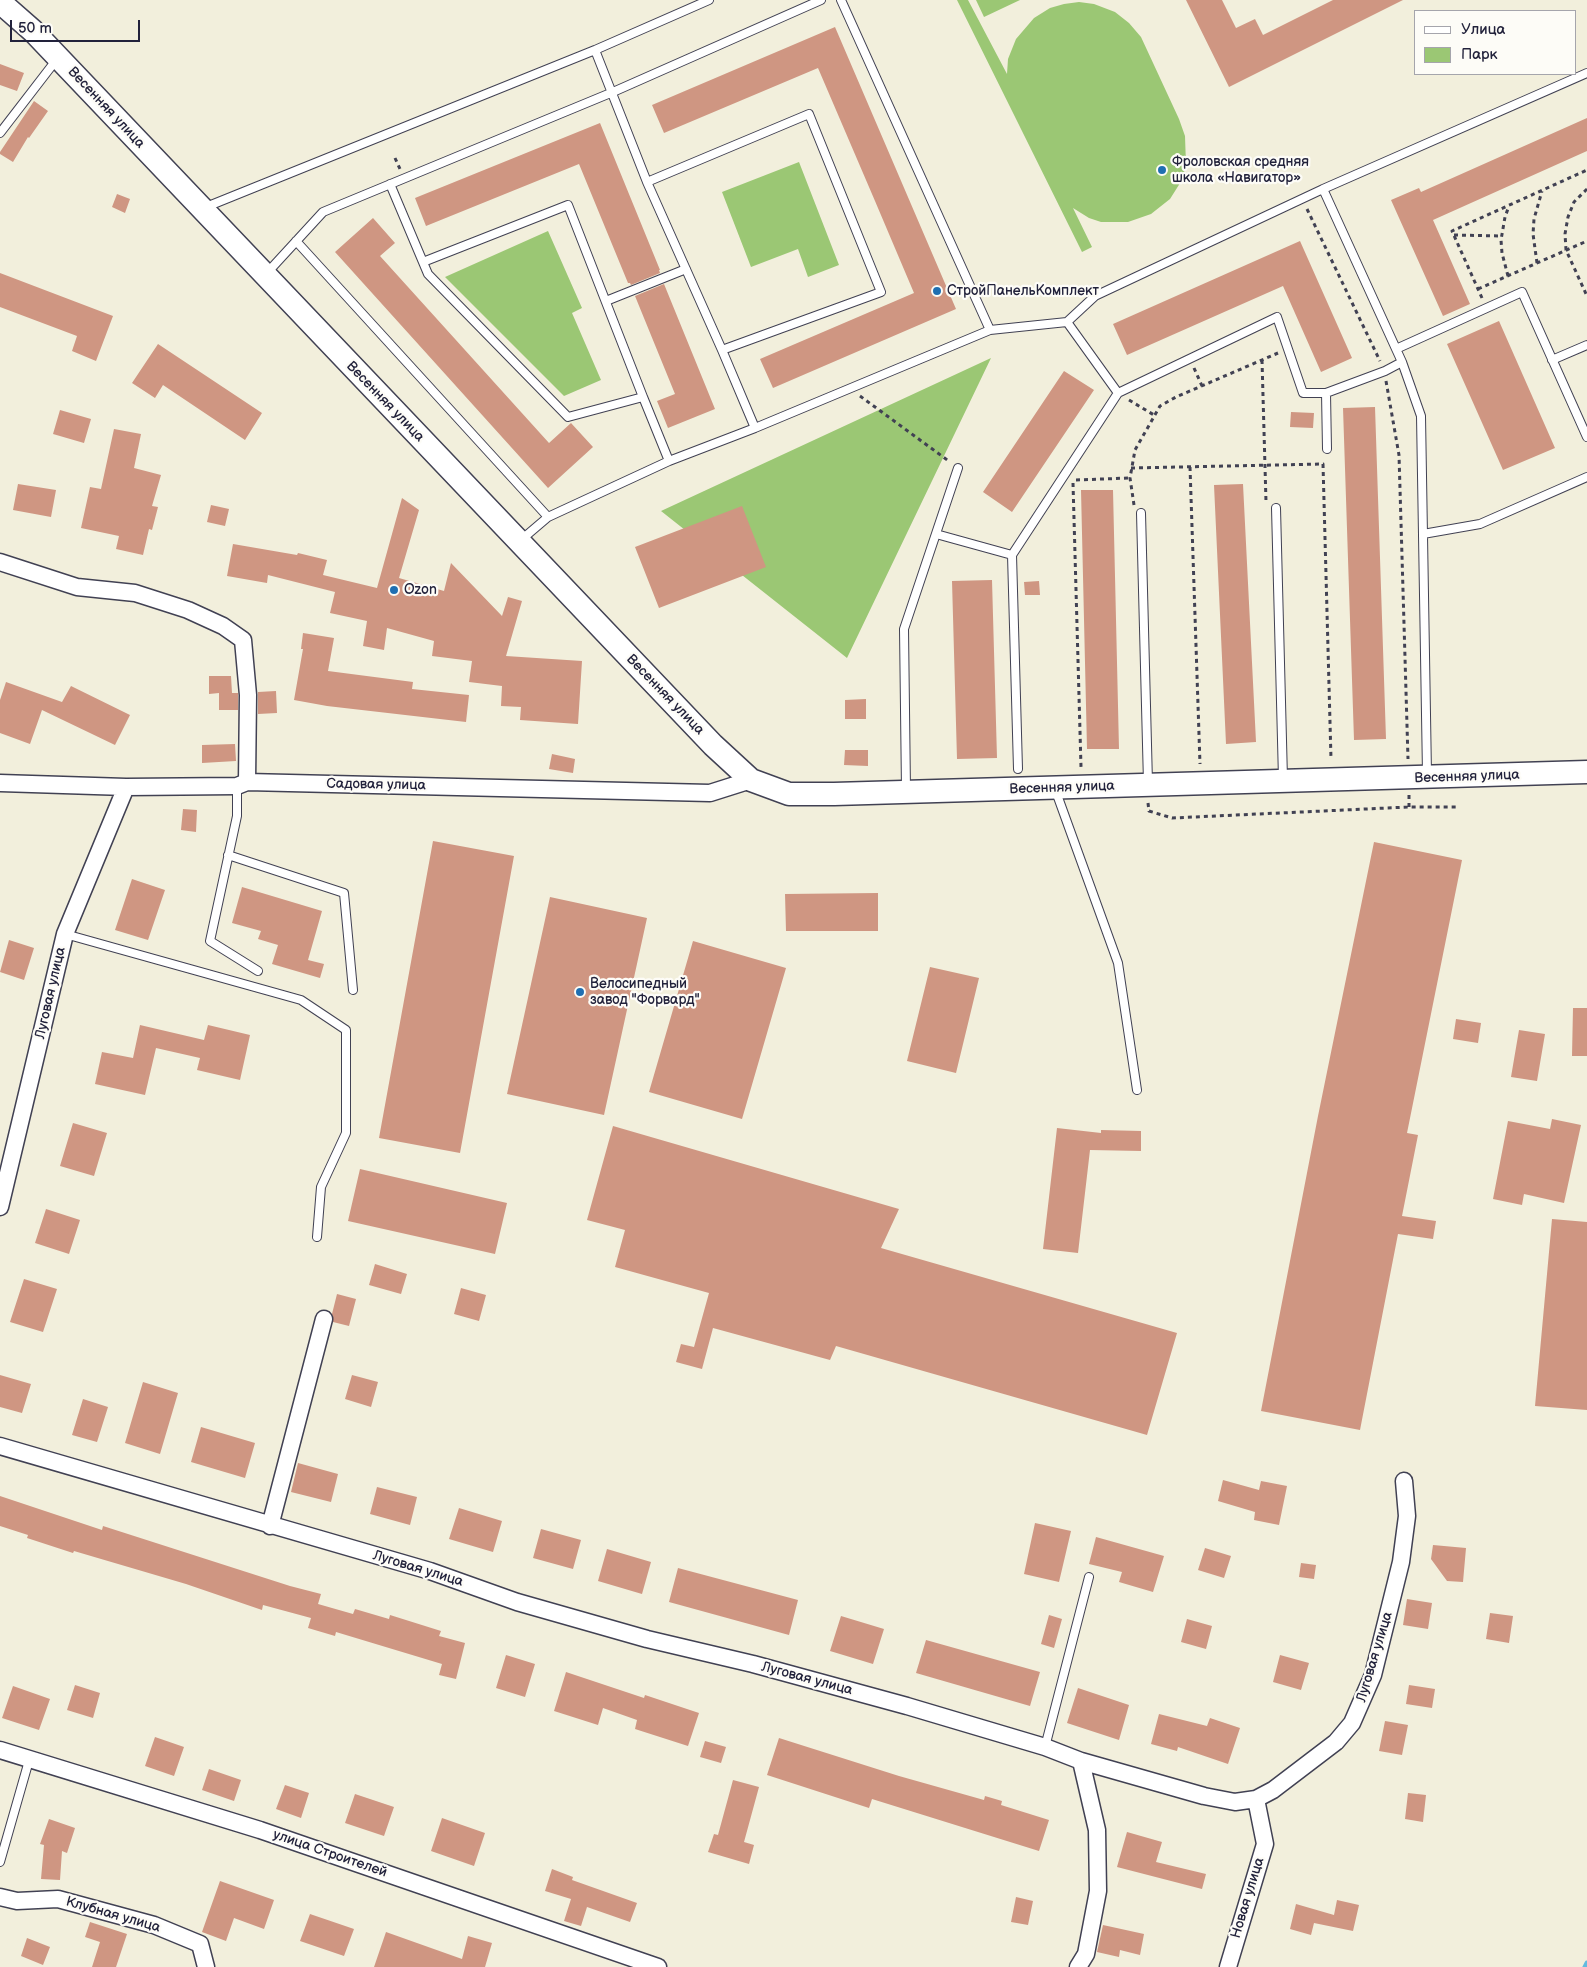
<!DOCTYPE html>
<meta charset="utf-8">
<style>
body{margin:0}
#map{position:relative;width:1587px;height:1967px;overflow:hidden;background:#f2efdc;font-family:"Balsamiq Sans",sans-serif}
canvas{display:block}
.legend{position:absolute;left:1414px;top:10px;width:162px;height:65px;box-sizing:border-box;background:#fdfcf7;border:1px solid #a5a5ac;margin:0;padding:6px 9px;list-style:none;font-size:15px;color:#22223b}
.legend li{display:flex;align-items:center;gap:10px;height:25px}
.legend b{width:25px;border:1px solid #a5a5ac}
.scale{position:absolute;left:10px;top:20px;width:130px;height:22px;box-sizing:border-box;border:2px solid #22223b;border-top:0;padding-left:6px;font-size:15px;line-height:18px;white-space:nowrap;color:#22223b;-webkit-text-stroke:4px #fdfcf7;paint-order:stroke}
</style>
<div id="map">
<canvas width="1587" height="1967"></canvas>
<ul class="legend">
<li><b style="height:6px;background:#fff"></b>Улица</li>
<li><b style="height:14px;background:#9bc774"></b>Парк</li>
</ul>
<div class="scale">50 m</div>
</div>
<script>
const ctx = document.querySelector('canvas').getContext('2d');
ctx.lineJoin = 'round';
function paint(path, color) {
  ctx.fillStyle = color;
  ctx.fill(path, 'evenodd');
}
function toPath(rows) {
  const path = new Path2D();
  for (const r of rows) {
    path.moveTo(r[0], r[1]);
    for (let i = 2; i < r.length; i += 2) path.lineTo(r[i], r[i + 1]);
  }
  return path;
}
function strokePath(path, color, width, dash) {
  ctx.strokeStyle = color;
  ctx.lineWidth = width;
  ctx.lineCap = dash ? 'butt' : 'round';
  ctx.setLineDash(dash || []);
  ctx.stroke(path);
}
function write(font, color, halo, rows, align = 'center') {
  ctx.font = font + ' "Balsamiq Sans",sans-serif';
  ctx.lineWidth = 4.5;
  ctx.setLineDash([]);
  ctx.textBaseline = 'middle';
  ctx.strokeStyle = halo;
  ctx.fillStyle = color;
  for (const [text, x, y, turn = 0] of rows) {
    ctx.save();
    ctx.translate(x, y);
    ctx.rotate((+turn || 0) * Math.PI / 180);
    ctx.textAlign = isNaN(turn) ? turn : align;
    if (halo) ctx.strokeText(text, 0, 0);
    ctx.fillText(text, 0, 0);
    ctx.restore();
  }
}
paint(toPath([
 [957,0,968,0,1007,74,1008,59,1016,39,1034,18,1050,8,1064,4,1079,2,1094,4,1115,12,1129,23,1141,37,1179,119,1185,136,1186,165,1182,180,1170,199,1151,214,1128,222,1101,222,1089,218,1073,208,1092,247,1082,252],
 [976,0,1020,0,984,17],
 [799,162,839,265,808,277,798,249,751,267,722,192],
 [548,231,582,308,572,313,601,380,564,396,445,277],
 [991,358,847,658,661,511]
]), '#9bc774');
strokePath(toPath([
 [1585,1967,1587,1963]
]), '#62bbdf', 5);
paint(toPath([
 [1186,0,1222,0,1236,28,1255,19,1263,35,1333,0,1403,0,1229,87],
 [835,27,956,309,773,388,760,359,914,293,875,201,818,68,664,133,652,105],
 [0,64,24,73,17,91,0,85],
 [34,101,48,111,29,138,28,137,13,162,0,154,0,152],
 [1587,118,1587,151,1433,220,1470,304,1443,316,1391,200,1419,188,1421,192],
 [600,123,660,270,659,270,660,273,631,285,630,283,628,283,579,164,426,226,415,198],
 [117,194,130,199,125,213,112,207],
 [373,218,395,243,380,256,549,443,571,423,593,447,548,488,335,252],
 [1300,241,1352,358,1321,372,1283,286,1127,355,1113,324],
 [0,273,113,316,96,361,72,351,77,336,0,307],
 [664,284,715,409,668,428,657,401,675,394,635,296],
 [1499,321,1555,448,1503,470,1447,344],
 [158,344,262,413,245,440,163,385,155,398,132,383],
 [1064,371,1094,390,1012,512,983,492],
 [1375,407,1386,739,1354,740,1343,408],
 [60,410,91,419,84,443,53,434],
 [1291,412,1314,413,1313,428,1290,427],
 [114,429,141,434,134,468,161,475,152,506,158,507,152,530,149,529,143,555,116,549,119,536,81,528,90,487,101,489],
 [18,484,56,490,51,517,13,510],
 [1243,484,1256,742,1226,744,1214,485],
 [1081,490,1113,490,1119,749,1087,749],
 [402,498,419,510,399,578,444,591,451,563,502,616,508,597,522,601,506,656,582,661,578,724,520,720,521,707,501,706,502,686,469,682,472,661,432,656,434,641,387,628,384,650,363,646,367,621,330,613,335,592,268,575,267,583,227,576,233,544,297,555,298,553,327,560,323,575,377,588],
 [211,505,229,509,225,526,207,522],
 [742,506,766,567,659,608,635,547],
 [992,580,997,758,957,759,952,581],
 [1039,581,1040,595,1025,595,1024,582],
 [303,633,334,638,328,671,413,682,412,689,469,695,466,722,327,706,294,700,303,649,301,649],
 [209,676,231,676,232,693,238,693,238,710,219,710,219,693,209,694],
 [6,682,62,702,71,686,130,715,115,745,42,710,30,744,0,733,0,700],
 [276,691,277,713,258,714,258,692],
 [866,699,866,719,845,719,845,700],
 [235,744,236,761,202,763,202,745],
 [845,750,868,750,868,766,844,765],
 [552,754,575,759,573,773,549,769],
 [183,809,197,810,196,832,181,830],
 [433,841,514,856,460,1153,379,1138],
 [1374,842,1462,860,1407,1133,1418,1135,1402,1216,1436,1221,1433,1239,1398,1234,1360,1430,1261,1411,1318,1116],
 [132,879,165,890,148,940,115,930],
 [242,887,322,911,308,960,324,964,320,978,272,964,278,945,258,939,261,931,232,923],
 [878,893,878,931,786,931,785,894],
 [550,897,647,918,604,1115,507,1094],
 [9,940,34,948,24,980,0,972],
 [693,941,786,968,742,1119,649,1092],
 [930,967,979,978,956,1073,907,1061],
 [1573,1008,1587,1008,1587,1056,1572,1056],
 [1456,1019,1481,1023,1478,1043,1453,1039],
 [140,1025,204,1040,208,1025,250,1035,240,1080,197,1070,200,1058,156,1048,145,1095,95,1084,102,1052,133,1058],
 [1519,1030,1545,1034,1537,1081,1511,1077],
 [1552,1119,1581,1125,1564,1203,1524,1194,1522,1205,1493,1199,1508,1121,1550,1129],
 [73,1123,107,1133,94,1176,60,1166],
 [613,1126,899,1209,881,1248,1177,1333,1147,1435,836,1346,830,1360,713,1328,702,1369,676,1362,681,1344,694,1347,709,1293,615,1267,625,1230,587,1220],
 [1057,1128,1101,1133,1101,1130,1141,1131,1141,1151,1090,1150,1078,1253,1043,1249],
 [360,1169,507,1203,495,1254,348,1221],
 [46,1209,80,1220,69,1254,35,1243],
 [1552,1219,1587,1222,1587,1410,1535,1406],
 [375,1264,407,1274,401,1294,369,1285],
 [24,1279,57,1289,43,1332,10,1322],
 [461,1288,486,1295,479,1321,454,1314],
 [337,1294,356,1299,349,1326,333,1322,332,1314],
 [0,1375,31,1384,22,1413,0,1407],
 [352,1375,378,1382,371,1407,345,1399],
 [143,1382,178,1393,160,1454,125,1443],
 [83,1399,108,1407,97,1442,72,1435],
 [201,1427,255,1443,245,1478,191,1462],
 [298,1463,338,1474,331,1502,291,1492],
 [1223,1480,1259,1490,1261,1481,1287,1486,1279,1525,1254,1520,1255,1512,1218,1501],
 [377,1487,417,1497,410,1525,370,1514],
 [0,1496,102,1530,103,1526,290,1586,321,1594,318,1604,353,1614,355,1609,389,1619,390,1615,441,1631,439,1636,465,1643,456,1679,439,1675,442,1664,336,1632,335,1636,308,1628,311,1618,263,1605,262,1610,186,1584,74,1551,73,1553,27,1538,28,1535,0,1526],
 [459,1508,502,1521,493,1552,449,1539],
 [1035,1523,1071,1531,1059,1582,1024,1574],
 [541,1529,581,1540,573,1569,533,1558],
 [1096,1537,1164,1556,1153,1592,1119,1582,1122,1572,1089,1564],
 [1433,1545,1466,1548,1463,1582,1447,1581,1431,1559],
 [1205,1548,1231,1556,1224,1578,1198,1570],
 [607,1549,651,1562,642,1594,598,1581],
 [1301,1563,1316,1565,1314,1579,1299,1577],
 [678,1568,798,1600,789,1635,669,1602],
 [1407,1599,1432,1603,1428,1629,1403,1625],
 [1490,1613,1513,1616,1509,1643,1486,1639],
 [1049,1615,1062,1619,1054,1648,1041,1644],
 [841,1616,884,1629,873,1664,830,1651],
 [1187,1619,1212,1626,1206,1649,1181,1642],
 [926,1640,1040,1672,1030,1706,916,1673],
 [506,1655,535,1664,525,1697,496,1688],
 [1280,1655,1309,1663,1301,1690,1273,1682],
 [566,1672,644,1698,645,1695,699,1713,688,1746,635,1729,637,1720,603,1708,598,1725,554,1711],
 [75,1685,100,1693,93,1718,67,1710],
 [1409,1685,1435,1689,1432,1708,1406,1704],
 [13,1686,50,1699,39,1730,2,1718],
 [1078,1688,1129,1705,1119,1740,1067,1723],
 [1159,1714,1207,1726,1210,1718,1240,1728,1228,1764,1178,1747,1177,1751,1151,1744],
 [1385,1721,1408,1725,1402,1755,1379,1751],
 [155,1737,184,1747,174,1776,145,1766],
 [779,1738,899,1776,984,1800,985,1796,1002,1801,1001,1805,1049,1820,1039,1851,872,1799,869,1808,767,1775],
 [705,1741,726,1747,721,1763,700,1757],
 [209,1769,241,1780,234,1801,202,1790],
 [733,1780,759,1787,744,1842,754,1845,749,1864,708,1852,714,1834,718,1835],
 [285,1785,309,1793,301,1818,276,1809],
 [1408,1793,1426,1795,1423,1822,1405,1819],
 [355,1794,394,1807,384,1836,345,1823],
 [442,1818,485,1833,474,1866,431,1851],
 [49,1819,75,1828,67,1853,62,1851,60,1880,41,1879,44,1845,40,1844],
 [1127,1832,1162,1842,1156,1862,1206,1874,1202,1889,1117,1867],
 [552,1869,573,1877,572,1880,637,1903,630,1922,587,1907,581,1926,564,1921,571,1899,545,1891],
 [220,1881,274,1900,264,1929,234,1918,226,1941,202,1932],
 [1016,1897,1033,1901,1028,1925,1011,1922],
 [1337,1900,1359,1905,1353,1931,1314,1923,1311,1935,1290,1929,1296,1904,1334,1915],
 [310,1914,354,1929,344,1956,300,1941],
 [90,1922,127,1934,116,1967,92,1967,100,1942,85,1937],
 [1103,1925,1144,1934,1140,1955,1120,1950,1119,1957,1097,1952],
 [386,1932,462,1959,468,1936,492,1943,485,1967,374,1967],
 [27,1938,50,1947,43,1965,21,1956]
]), '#cf9682');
const lane = toPath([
 [595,50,647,182,722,350,755,428,990,330,841,0],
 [0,133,57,59],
 [647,182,809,114,881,292,722,350],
 [390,184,428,274,568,417,643,397,568,205,423,262],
 [1323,189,1587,73],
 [206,207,595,50,709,0],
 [296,241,548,517],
 [266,274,323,212,613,92,821,0],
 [606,301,686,269],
 [1067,322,1118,393,1277,317,1303,393,1326,393,1385,371,1402,362],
 [990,330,1067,322,1095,296,1323,189,1402,362,1421,416,1427,774],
 [1396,349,1522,292,1587,437],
 [1552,360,1587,345],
 [1326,393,1327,449],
 [643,397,669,461],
 [1276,508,1283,779],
 [1141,513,1148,783],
 [936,534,1012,555,1118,393],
 [1423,534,1480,524,1587,477],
 [521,540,548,517,669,461,755,428],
 [1012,555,1018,769],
 [237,786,237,816,210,941,258,971],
 [1055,789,1118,963,1137,1090],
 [906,790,904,629,958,468],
 [228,855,344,893,353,990],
 [65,934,301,1000,346,1030,346,1133,321,1187,317,1237],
 [1045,1747,1089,1577],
 [0,1862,30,1757]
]);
const street = toPath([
 [0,562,77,587,135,593,188,610,223,626,243,640,248,695,247,782],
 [0,783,126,787,237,786,247,782,710,793,751,780],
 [0,1207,65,934,126,787],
 [0,1446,430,1571,517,1602,647,1639,753,1664,907,1706,1045,1747,1081,1761,1204,1796,1235,1802,1256,1799,1273,1790,1336,1742,1352,1723,1373,1675,1401,1562,1407,1516,1404,1481],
 [270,1526,324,1319],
 [0,1750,260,1830,658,1967],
 [0,1897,17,1901,58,1899,154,1925,200,1944,206,1967],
 [1078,1967,1086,1954,1098,1891,1097,1830,1081,1761],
 [1228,1967,1265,1844,1256,1799]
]);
const secondary = toPath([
 [0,2,33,31,713,745,751,780,789,794,834,794,1587,772]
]);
strokePath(lane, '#414153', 10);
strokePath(street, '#414153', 19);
strokePath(secondary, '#414153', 25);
strokePath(toPath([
 [395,158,400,169],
 [1587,189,1574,202,1568,217,1565,234,1566,250,1587,296],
 [1307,209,1380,361],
 [1454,235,1501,236],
 [1537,263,1533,234,1534,219,1542,191],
 [1508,276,1502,253,1501,240,1505,217,1509,206],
 [1478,289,1587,241],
 [1482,298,1452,231,1587,170],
 [1262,360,1266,502],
 [1194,368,1202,386],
 [1386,381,1399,455,1408,759],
 [860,396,950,462],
 [1129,400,1154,415],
 [1190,467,1200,764],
 [1131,468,1323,464,1331,759],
 [1076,480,1130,478],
 [1073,483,1081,767],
 [1134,505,1130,478,1135,450,1160,406,1176,397,1278,353],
 [1409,795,1409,807],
 [1148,803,1149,811,1172,818,1409,807,1459,807]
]), '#414153', 3, [4, 4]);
strokePath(lane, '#fff', 8);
strokePath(street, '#fff', 16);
strokePath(secondary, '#fff', 22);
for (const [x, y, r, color] of [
 [1162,170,5,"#1f6fb2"],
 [937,291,5,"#1f6fb2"],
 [394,590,5,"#1f6fb2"],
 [580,992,5,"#1f6fb2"]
]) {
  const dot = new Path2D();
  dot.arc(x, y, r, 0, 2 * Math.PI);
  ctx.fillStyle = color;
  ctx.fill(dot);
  strokePath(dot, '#fdfcf7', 2);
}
write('14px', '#22223b', '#fdfcf7', [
 ["Весенняя улица",106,108,47],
 ["Весенняя улица",385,402,46],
 ["Весенняя улица",665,695,46],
 ["Весенняя улица",1467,777,-2],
 ["Садовая улица",376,785,1],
 ["Весенняя улица",1062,788,-2],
 ["Луговая улица",51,993,-77],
 ["Луговая улица",418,1569,17],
 ["Луговая улица",1375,1657,-73],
 ["Луговая улица",807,1679,15],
 ["улица Строителей",330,1854,19],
 ["Новая улица",1248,1898,-73],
 ["Клубная улица",113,1915,16]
]);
write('14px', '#22223b', '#fdfcf7', [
 ["Фроловская средняя",1172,162],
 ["школа «Навигатор»",1172,178],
 ["СтройПанельКомплект",947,291],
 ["Ozon",404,590],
 ["Велосипедный",590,984],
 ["завод \"Форвард\"",590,1000]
], 'left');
</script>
